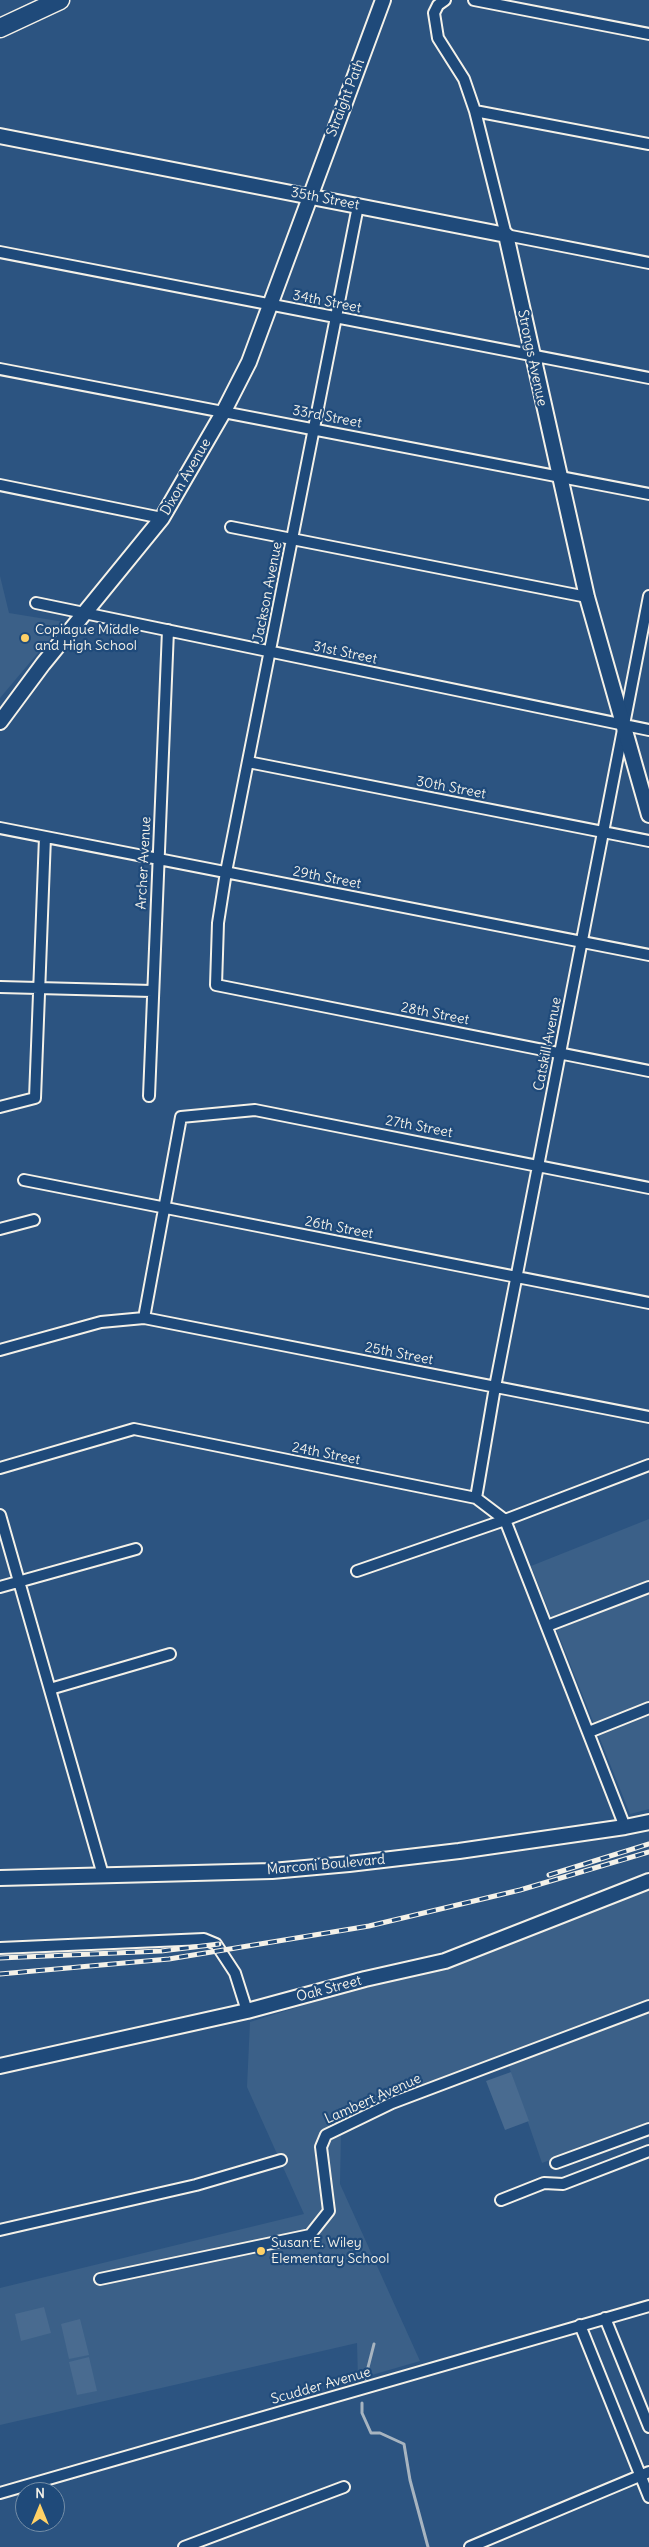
<!DOCTYPE html>
<style>
body{margin:0}
#map{position:relative;width:649px;height:2547px;overflow:hidden;background:#2c5481;font-family:Delius,sans-serif}
canvas{display:block}
.north{position:absolute;left:15px;top:2482px;width:50px;height:50px;box-sizing:border-box;background:#1f4a7a;border:1px solid #748da6;border-radius:50%;rotate:0deg;font-size:14px;font-weight:700;line-height:20px;text-align:center;color:#f4f1e8}
.north::after{content:'';display:block;margin:auto;width:18px;height:22px;background:#ffd166;clip-path:polygon(50% 0,100% 100%,50% 72%,0 100%)}
</style>
<div id="map">
<canvas width="649" height="2547"></canvas>
<div class="north">N</div>
</div>
<script>
const ctx = document.querySelector('canvas').getContext('2d');
ctx.lineJoin = 'round';
function paint(path, color) {
  ctx.fillStyle = color;
  ctx.fill(path, 'evenodd');
}
function toPath(rows) {
  const path = new Path2D();
  for (const r of rows) {
    path.moveTo(r[0], r[1]);
    for (let i = 2; i < r.length; i += 2) path.lineTo(r[i], r[i + 1]);
  }
  return path;
}
function strokePath(path, color, width, dash) {
  ctx.strokeStyle = color;
  ctx.lineWidth = width;
  ctx.lineCap = dash ? 'butt' : 'round';
  ctx.setLineDash(dash || []);
  ctx.stroke(path);
}
function write(font, color, halo, rows, align = 'center') {
  ctx.font = font + ' Delius,sans-serif';
  ctx.lineWidth = 4.5;
  ctx.setLineDash([]);
  ctx.textBaseline = 'middle';
  ctx.strokeStyle = halo;
  ctx.fillStyle = color;
  for (const [text, x, y, turn = 0] of rows) {
    ctx.save();
    ctx.translate(x, y);
    ctx.rotate((+turn || 0) * Math.PI / 180);
    ctx.textAlign = isNaN(turn) ? turn : align;
    if (halo) ctx.strokeText(text, 0, 0);
    ctx.fillText(text, 0, 0);
    ctx.restore();
  }
}
paint(toPath([
 [0,576,9,613,64,622,0,698],
 [649,1519,649,1809,630,1814,531,1566],
 [649,1880,649,2123,542,2163,506,2058,356,2111,361,2125,341,2133,340,2184,420,2361,358,2379,357,2343,0,2425,0,2288,304,2214,247,2087,250,2022,452,1959]
]), '#3b6088');
paint(toPath([
 [511,2072,529,2121,505,2130,486,2081],
 [44,2307,51,2333,21,2341,15,2314],
 [80,2319,89,2355,69,2359,61,2324],
 [89,2357,97,2391,77,2395,69,2362]
]), '#496b90');
strokePath(toPath([
 [365,2379,374,2344],
 [362,2403,362,2413,371,2433,380,2433,404,2444,410,2480,428,2547]
]), '#a7b4c0', 3);
const street = toPath([
 [445,0,438,5,434,13,438,38,464,79,475,111,506,235,649,263],
 [474,0,649,34],
 [475,111,649,144],
 [358,206,226,872,218,923,216,985,649,1071],
 [0,252,649,378],
 [0,369,649,494],
 [0,485,162,518],
 [231,527,587,597],
 [36,603,649,730],
 [248,762,649,841],
 [0,828,649,955],
 [0,987,152,991],
 [149,1096,168,630],
 [0,1107,35,1098,45,837],
 [24,1180,649,1303],
 [0,1229,34,1220],
 [144,1318,181,1117,255,1110,649,1188],
 [0,1350,101,1322,144,1318,649,1417],
 [0,1468,134,1429,476,1498,505,1520,625,1827],
 [476,1498,495,1387,649,596],
 [0,1515,103,1875],
 [357,1571,505,1520,649,1465],
 [0,1587,136,1549],
 [547,1626,649,1587],
 [50,1689,170,1654],
 [589,1732,649,1708],
 [0,1948,204,1939,216,1944,235,1973,247,2011],
 [556,2163,649,2129],
 [501,2200,544,2183,563,2184,649,2151],
 [0,2230,196,2185,281,2160],
 [100,2279,310,2235,329,2211,321,2147,326,2135,392,2103,649,2006],
 [605,2318,649,2427],
 [580,2325,649,2497],
 [0,2493,649,2306],
 [184,2547,344,2487],
 [470,2547,649,2472]
]);
const secondary = toPath([
 [0,136,506,235,587,597,649,815],
 [0,722,43,664,162,518,224,411,249,362,383,0],
 [0,1878,272,1871,349,1864,459,1851,625,1827,649,1822],
 [0,2066,247,2011,365,1979,445,1961,649,1881]
]);
const highway = toPath([
 [0,28,60,0]
]);
strokePath(street, '#f4f1e8', 14);
strokePath(secondary, '#f4f1e8', 18);
strokePath(highway, '#f4f1e8', 21);
strokePath(street, '#1f4a7a', 10);
strokePath(secondary, '#1f4a7a', 14);
strokePath(highway, '#1f4a7a', 18);
const rail = toPath([
 [549,1875,649,1844],
 [0,1958,161,1951,219,1944],
 [0,1974,169,1959,369,1926,520,1890,649,1852]
]);
strokePath(rail, '#f4f1e8', 5);
strokePath(rail, '#1f4a7a', 3, [9]);
for (const [x, y, r, color] of [
 [25,638,5,"#ffd166"],
 [261,2251,5,"#ffd166"]
]) {
  const dot = new Path2D();
  dot.arc(x, y, r, 0, 2 * Math.PI);
  ctx.fillStyle = color;
  ctx.fill(dot);
  strokePath(dot, '#1f4a7a', 2);
}
write('14px', '#f4f1e8', '#1f4a7a', [
 ["Straight Path",346,98,-69],
 ["35th Street",325,199,11],
 ["34th Street",327,302,11],
 ["Strongs Avenue",532,358,78],
 ["33rd Street",327,417,11],
 ["Dixon Avenue",186,477,-60],
 ["Jackson Avenue",268,592,-79],
 ["31st Street",345,653,12],
 ["30th Street",451,788,11],
 ["Archer Avenue",144,863,-87],
 ["29th Street",327,878,11],
 ["28th Street",435,1014,11],
 ["Catskill Avenue",548,1044,-79],
 ["27th Street",419,1127,11],
 ["26th Street",339,1228,11],
 ["25th Street",399,1354,11],
 ["24th Street",326,1454,11],
 ["Marconi Boulevard",326,1865,-5],
 ["Oak Street",329,1989,-15],
 ["Lambert Avenue",373,2099,-24],
 ["Scudder Avenue",321,2386,-16]
]);
write('14px', '#f4f1e8', '#1f4a7a', [
 ["Copiague Middle",35,630],
 ["and High School",35,646],
 ["Susan E. Wiley",271,2243],
 ["Elementary School",271,2259]
], 'left');
</script>
